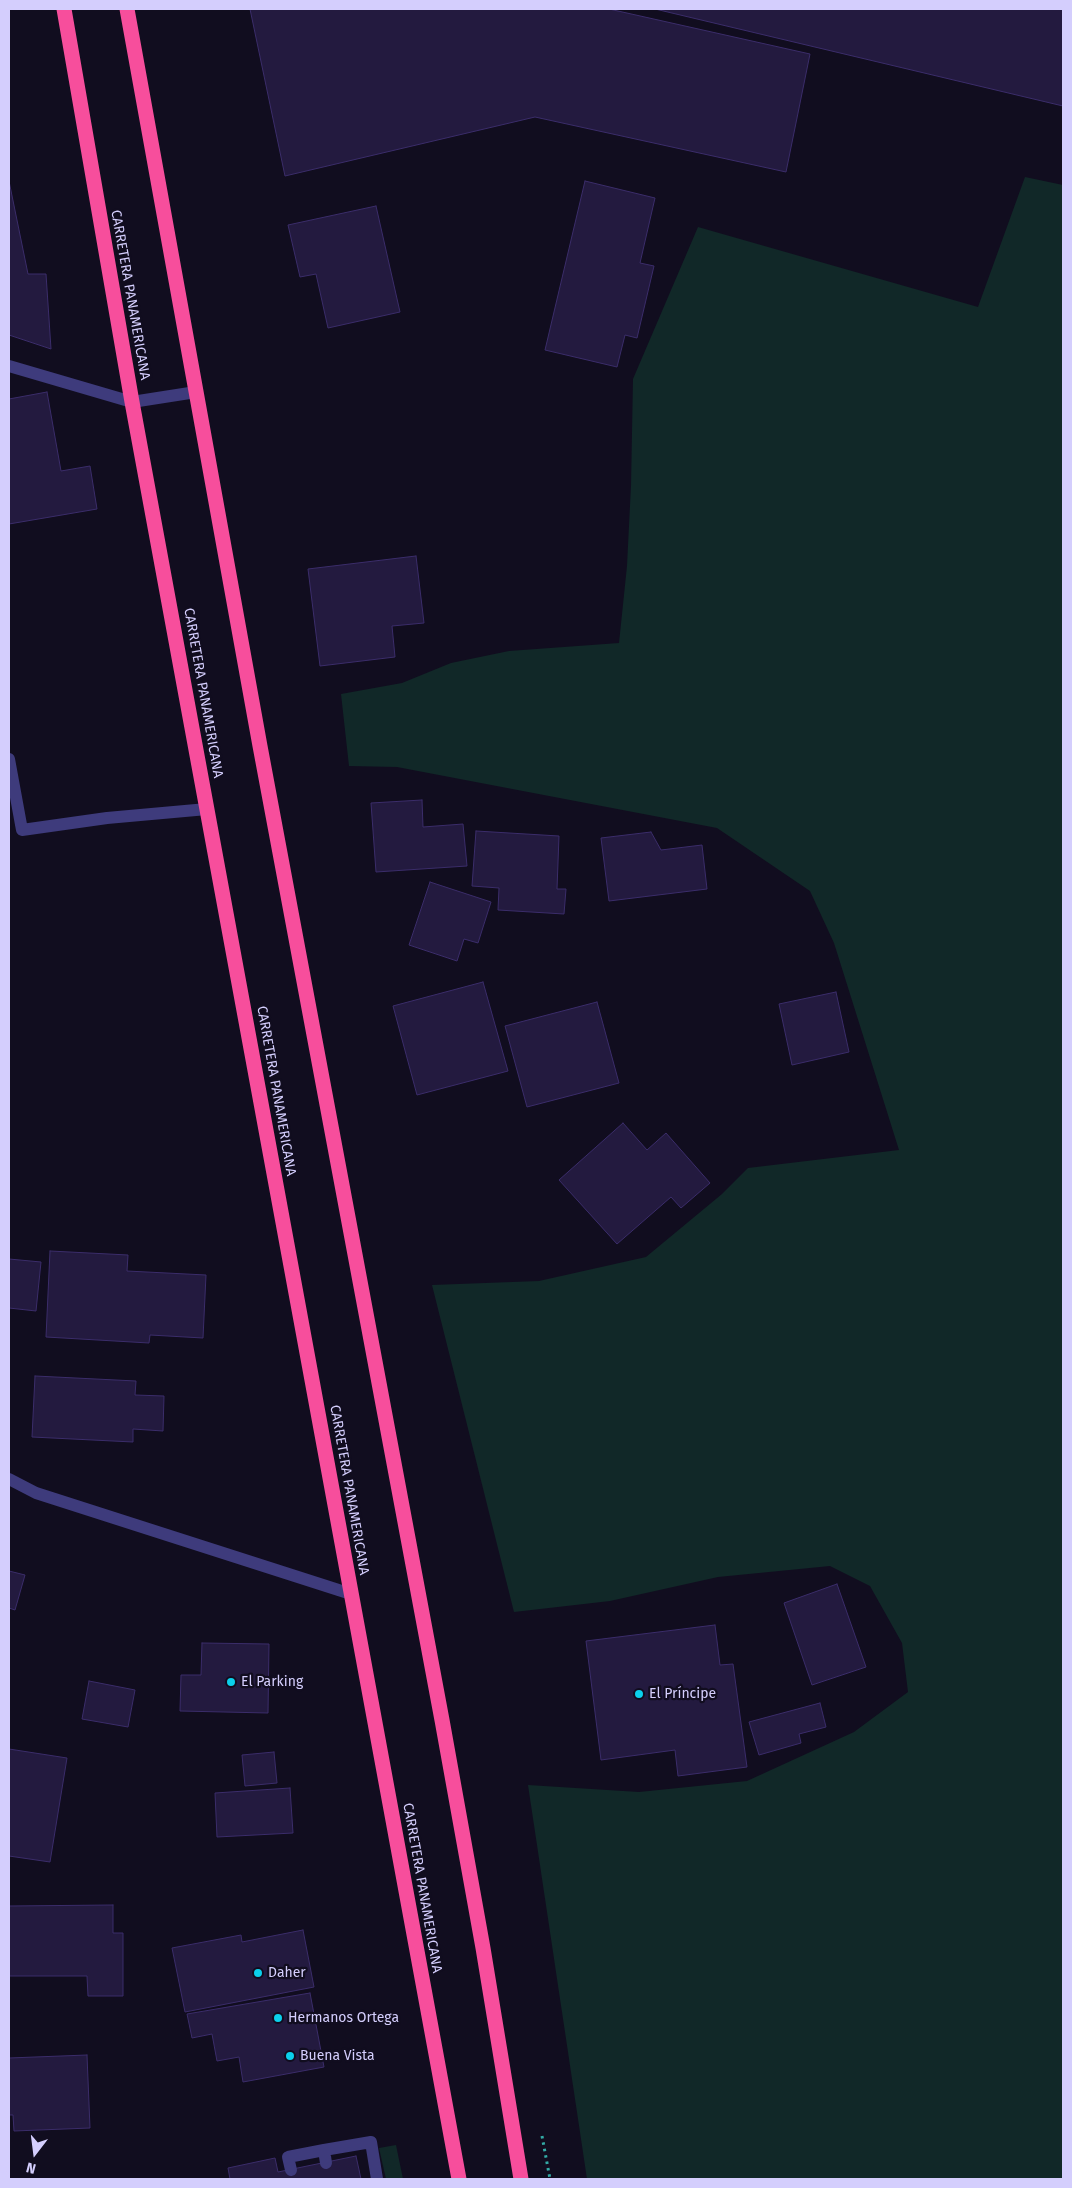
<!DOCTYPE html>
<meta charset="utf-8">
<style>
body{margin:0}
#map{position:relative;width:1072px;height:2188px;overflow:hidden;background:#110d1f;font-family:"Fira Sans",sans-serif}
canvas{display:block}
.frame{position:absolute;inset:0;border:10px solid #d4cefd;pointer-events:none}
.north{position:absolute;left:10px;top:2128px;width:50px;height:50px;-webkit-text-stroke:4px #110d1f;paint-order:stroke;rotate:195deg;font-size:14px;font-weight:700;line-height:20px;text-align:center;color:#d4cefd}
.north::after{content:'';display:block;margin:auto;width:18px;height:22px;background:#d4cefd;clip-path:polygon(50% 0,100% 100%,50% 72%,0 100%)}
</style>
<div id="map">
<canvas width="1072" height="2188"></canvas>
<div class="frame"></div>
<div class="north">N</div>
</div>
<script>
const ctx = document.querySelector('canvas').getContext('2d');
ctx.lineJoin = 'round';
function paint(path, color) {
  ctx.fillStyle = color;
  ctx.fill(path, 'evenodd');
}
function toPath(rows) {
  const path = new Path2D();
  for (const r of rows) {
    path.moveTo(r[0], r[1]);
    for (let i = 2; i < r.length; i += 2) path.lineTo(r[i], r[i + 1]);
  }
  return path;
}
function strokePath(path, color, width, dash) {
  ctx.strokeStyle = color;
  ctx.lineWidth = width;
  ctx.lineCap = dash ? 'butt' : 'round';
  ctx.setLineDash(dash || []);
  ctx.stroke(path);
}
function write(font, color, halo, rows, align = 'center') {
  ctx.font = font + ' "Fira Sans",sans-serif';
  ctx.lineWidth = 4.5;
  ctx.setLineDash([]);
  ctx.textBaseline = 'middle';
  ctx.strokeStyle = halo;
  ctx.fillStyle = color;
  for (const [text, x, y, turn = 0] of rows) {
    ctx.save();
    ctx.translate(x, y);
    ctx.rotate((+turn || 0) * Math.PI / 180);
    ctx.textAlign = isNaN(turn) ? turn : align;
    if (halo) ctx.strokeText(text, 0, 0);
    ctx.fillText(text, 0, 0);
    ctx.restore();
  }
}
paint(toPath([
 [1025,177,1063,185,1063,2179,587,2179,528,1785,639,1792,747,1781,854,1732,908,1692,902,1643,870,1586,830,1566,718,1577,610,1601,514,1612,432,1285,539,1281,646,1257,722,1194,748,1168,899,1150,834,943,810,891,717,828,397,767,349,766,341,694,402,683,451,663,509,651,619,643,627,566,631,486,633,379,698,227,978,307],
 [396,2145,403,2179,386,2179,379,2148]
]), '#112828');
const building = toPath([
 [250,9,609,9,810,54,786,172,535,117,285,176,250,9],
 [655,9,1063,9,1063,106,655,9],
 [9,181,28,274,46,274,51,349,9,335,9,181],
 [585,181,655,198,640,263,654,266,637,338,625,335,617,367,545,350,585,181],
 [376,206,400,312,328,328,316,274,300,277,288,225,376,206],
 [47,392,61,471,90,466,97,509,9,524,9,399,47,392],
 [416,556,424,623,392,626,395,657,320,666,308,569,416,556],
 [422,800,423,827,463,824,467,866,376,872,371,803,422,800],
 [476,831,559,836,557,889,566,889,564,914,498,910,499,888,472,886,476,831],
 [651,832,661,850,702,845,707,889,609,901,601,838,651,832],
 [430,882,491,902,478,943,464,939,457,961,409,945,430,882],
 [483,982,508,1071,417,1095,393,1006,483,982],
 [836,992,849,1052,792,1065,779,1004,836,992],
 [597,1002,619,1083,527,1107,505,1026,597,1002],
 [623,1123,647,1150,666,1133,710,1183,681,1208,671,1197,617,1244,559,1180,623,1123],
 [50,1251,128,1255,127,1271,206,1275,203,1338,150,1335,149,1343,46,1337,50,1251],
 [9,1259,41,1262,36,1311,9,1308,9,1259],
 [35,1376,136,1381,135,1395,164,1396,163,1431,133,1429,133,1442,32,1437,35,1376],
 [9,1571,25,1575,15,1610,9,1608,9,1571],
 [837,1584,866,1667,812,1685,784,1603,837,1584],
 [715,1625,720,1665,733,1664,747,1767,678,1776,675,1750,601,1760,586,1641,715,1625],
 [202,1643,269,1644,268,1713,180,1711,181,1675,201,1675,202,1643],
 [89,1681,135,1690,128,1727,82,1719,89,1681],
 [820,1703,826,1727,799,1734,801,1743,759,1755,749,1722,820,1703],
 [9,1749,67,1758,50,1862,9,1856,9,1749],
 [274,1752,277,1783,245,1786,242,1755,274,1752],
 [290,1788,293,1833,217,1837,215,1793,290,1788],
 [113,1905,113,1933,123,1933,123,1996,88,1996,87,1976,9,1976,9,1906,113,1905],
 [303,1930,314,1987,185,2012,172,1948,241,1935,242,1942,303,1930],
 [310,1993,324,2067,243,2082,239,2057,217,2061,212,2034,192,2038,187,2014,310,1993],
 [87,2055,90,2128,14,2131,13,2115,9,2115,9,2058,87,2055],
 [356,2156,361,2179,230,2179,228,2168,275,2158,278,2172,356,2156]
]);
paint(building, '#231a3f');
strokePath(building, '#3b2d6a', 1);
strokePath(toPath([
 [542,2136,550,2179]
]), '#33aba6', 3, [2.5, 4]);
strokePath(toPath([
 [9,366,132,402,196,392],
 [9,759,22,830,107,818,207,809],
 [326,2163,324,2150,371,2142,377,2179],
 [291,2170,288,2157,324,2150]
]), '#3e3b7c', 12);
strokePath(toPath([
 [9,1479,36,1493,351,1594]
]), '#3e3b7c', 12);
strokePath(toPath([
 [64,9,132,402,459,2179],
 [127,9,260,746,442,1720,483,1948,521,2179]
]), '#f74e9c', 15);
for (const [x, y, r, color] of [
 [231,1682,5,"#0bd0eb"],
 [639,1694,5,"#0bd0eb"],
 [258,1973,5,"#0bd0eb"],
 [278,2018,5,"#0bd0eb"],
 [290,2056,5,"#0bd0eb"]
]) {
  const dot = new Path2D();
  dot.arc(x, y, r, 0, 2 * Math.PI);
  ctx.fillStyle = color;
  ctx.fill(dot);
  strokePath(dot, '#110d1f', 2);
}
write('14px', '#d4cefd', '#110d1f', [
 ["CARRETERA PANAMERICANA",130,295,80],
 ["CARRETERA PANAMERICANA",203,693,80],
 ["CARRETERA PANAMERICANA",276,1091,80],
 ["CARRETERA PANAMERICANA",349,1490,80],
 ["CARRETERA PANAMERICANA",422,1888,80]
]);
write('14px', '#d4cefd', '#110d1f', [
 ["El Parking",241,1682],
 ["El Príncipe",649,1694],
 ["Daher",268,1973],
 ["Hermanos Ortega",288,2018],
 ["Buena Vista",300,2056]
], 'left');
</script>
